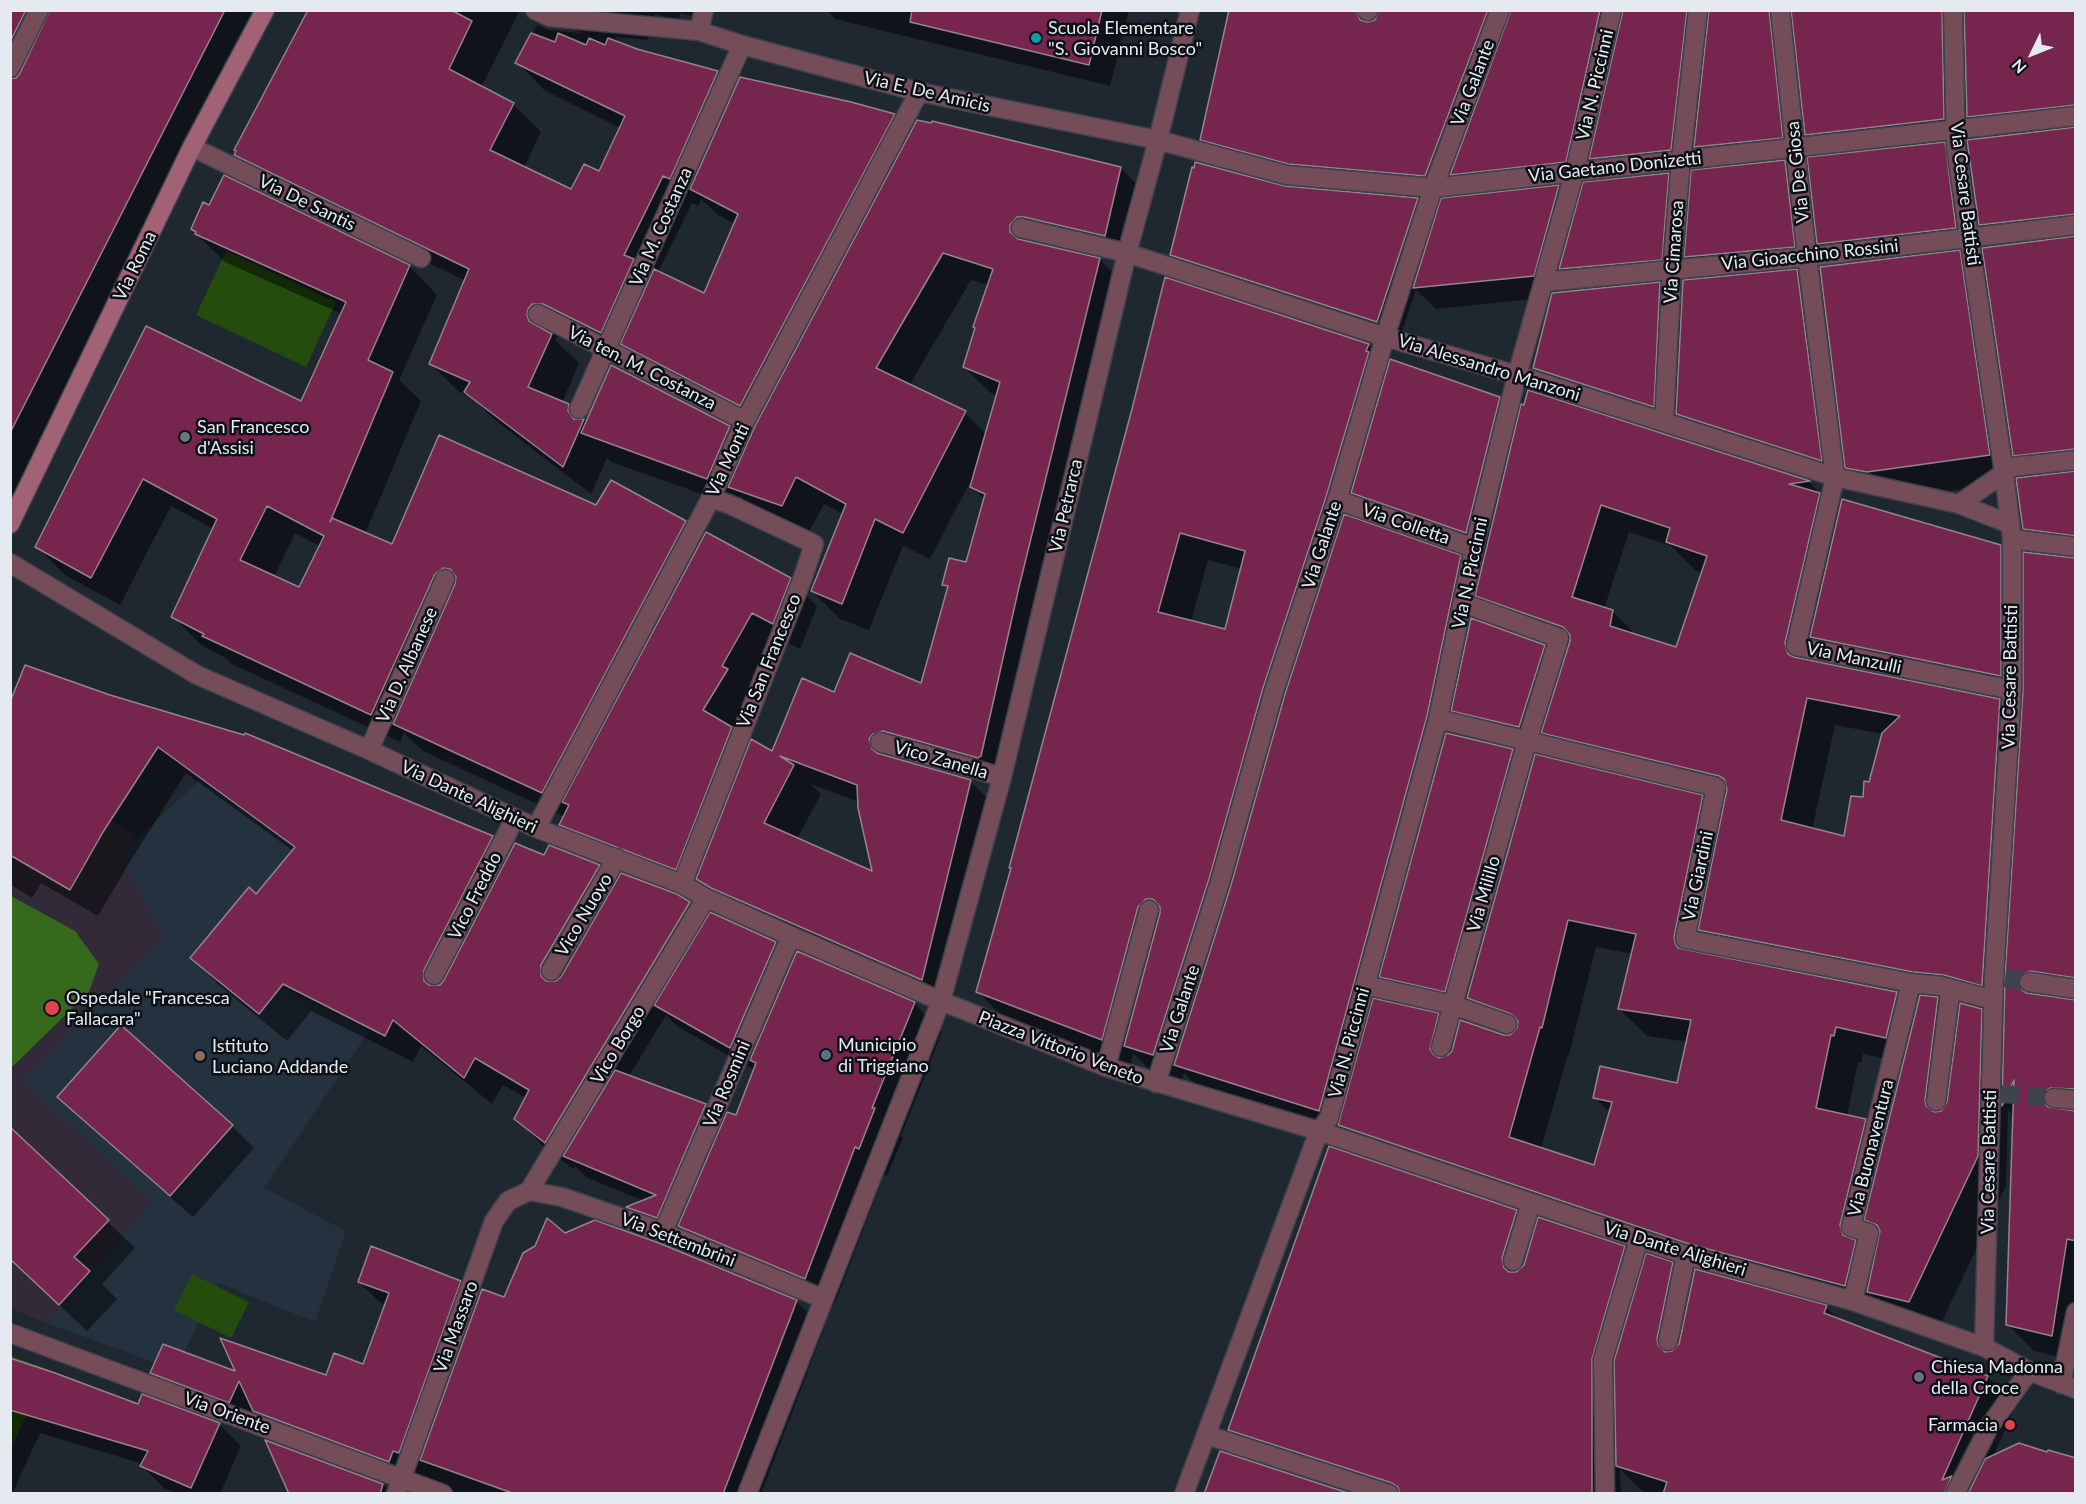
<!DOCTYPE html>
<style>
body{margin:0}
#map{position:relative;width:2086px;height:1504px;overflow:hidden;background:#1f2731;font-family:Lato,sans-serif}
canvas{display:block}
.frame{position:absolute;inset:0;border:12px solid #e4eaf0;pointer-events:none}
.north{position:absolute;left:2002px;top:24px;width:60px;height:60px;-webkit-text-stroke:4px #0c1014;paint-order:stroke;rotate:227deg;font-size:16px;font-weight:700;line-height:24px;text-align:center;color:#e4eaf0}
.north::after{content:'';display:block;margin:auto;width:21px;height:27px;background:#e4eaf0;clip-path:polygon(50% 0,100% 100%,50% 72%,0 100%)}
</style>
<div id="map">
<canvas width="2086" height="1504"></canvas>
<div class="frame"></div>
<div class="north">N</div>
</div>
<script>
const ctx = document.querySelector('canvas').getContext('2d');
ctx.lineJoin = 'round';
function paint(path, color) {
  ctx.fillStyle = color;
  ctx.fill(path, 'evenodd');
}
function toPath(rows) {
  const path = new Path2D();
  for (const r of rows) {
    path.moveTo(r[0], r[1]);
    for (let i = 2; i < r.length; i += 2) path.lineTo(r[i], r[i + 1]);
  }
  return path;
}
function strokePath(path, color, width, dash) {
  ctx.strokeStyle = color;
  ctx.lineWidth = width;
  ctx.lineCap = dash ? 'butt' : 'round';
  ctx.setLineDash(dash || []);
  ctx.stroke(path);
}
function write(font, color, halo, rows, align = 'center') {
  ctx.font = font + ' Lato,sans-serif';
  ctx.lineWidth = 5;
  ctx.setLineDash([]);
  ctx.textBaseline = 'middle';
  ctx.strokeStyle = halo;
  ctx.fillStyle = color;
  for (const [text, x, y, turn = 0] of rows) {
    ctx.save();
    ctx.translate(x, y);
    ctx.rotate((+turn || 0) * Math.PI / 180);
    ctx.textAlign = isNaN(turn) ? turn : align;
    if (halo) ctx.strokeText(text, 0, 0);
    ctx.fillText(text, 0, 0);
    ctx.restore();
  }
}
paint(toPath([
 [336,772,415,804,283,988,369,1031,264,1188,346,1231,315,1322,218,1283,176,1370,46,1323,151,1201,23,1081,164,936,120,855,200,780,280,837]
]), '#24313f');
paint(toPath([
 [10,760,137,836,120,855,164,936,23,1081,152,1201,46,1323,11,1309]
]), '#322a39');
paint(toPath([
 [226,251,336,302,306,367,196,315],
 [192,1274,249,1302,231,1338,174,1310],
 [11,1356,47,1369,11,1449]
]), '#234c0d');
paint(toPath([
 [11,896,75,931,99,964,89,992,11,1068]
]), '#36691b');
paint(toPath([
 [10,10,268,10,10,517],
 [309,10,520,10,481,88,513,104,541,132,524,168,572,191,600,173,621,128,545,91,517,62,537,25,549,30,581,33,539,10,710,10,707,20,680,13,679,21,655,14,648,40,615,37,625,48,717,73,735,91,894,115,912,133,1121,168,1148,196,1132,263,1052,244,1041,245,1099,259,1127,287,1009,784,911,758,900,761,970,781,998,809,949,1007,726,907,706,887,702,895,588,851,561,825,565,817,423,751,404,733,400,742,232,664,224,657,201,645,173,617,214,529,171,506,120,605,65,575,37,547,147,328,301,403,342,314,225,262,196,234,409,266,437,295,399,380,421,401,365,534,393,545,597,507,685,522,703,540,790,579,817,606,800,649,779,638,733,730,750,747,772,754,835,694,921,685,948,589,943,584,968,564,985,500,969,484,930,559,903,546,869,630,840,619,812,591,843,514,824,504,809,532,758,514,740,496,736,506,611,462,607,458,591,494,495,420,473,398,459,392,431,364,466,281,264,183,236,155],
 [701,199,717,214,735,224,705,295,658,272,692,203,698,206],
 [971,280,989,285,964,367,992,394,997,396,986,434,965,413,909,386],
 [561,332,648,369,757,425,748,446,730,427,612,367,587,423,568,405,562,403,579,363,555,340],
 [295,533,320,546,300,589,274,577],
 [811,784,859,802,874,873,797,839,821,794],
 [827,10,1129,10,1110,86,835,19],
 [1231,10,2076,10,2076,1361,2034,1351,2007,1324,2014,1116,2008,1110,2006,1186,1938,1330,1897,1320,1876,1298,1872,1313,1204,1093,1184,1073,1181,1082,1153,1073,1133,1053,1130,1067,1005,1019,977,991,1012,869,1133,409,1368,345,1390,367,1499,398,1520,418,1529,392,1809,482,1839,514,2000,547,2025,571,2053,557,2024,528,2018,481,1895,499,1874,494,1847,467,1840,266,1818,244,1810,163,1789,166,1816,268,1796,270,1819,293,1843,482,1699,436,1676,412,1675,428,1556,390,1535,368,1552,297,1436,309,1416,290,1398,343,1194,277,1172,255,1285,188,1310,190,1310,188,1228,166,1202,139],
 [1969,118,1990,138,1970,141],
 [1805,133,1829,157,1808,159],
 [1969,146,1980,225,2002,247,1988,281,1959,252,1977,249,1948,148],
 [1700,151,1712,164,1717,169,1697,171],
 [1573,160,1573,162,1488,172,1488,169],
 [1597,165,1613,181,1593,183],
 [1692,177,1691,197,1672,179],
 [1459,182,1474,196,1453,199],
 [1583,189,1578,206,1563,191],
 [1417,199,1442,201,1437,219],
 [1685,256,1708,279,1683,307,1659,283,1683,281],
 [1563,271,1583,291,1556,294],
 [2012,452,2036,477,2016,479],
 [1361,501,1381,521,1486,558,1481,578,1460,557,1355,520],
 [1629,532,1671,546,1695,570,1703,572,1677,649,1638,637,1612,611,1604,609],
 [1208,560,1242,569,1226,631,1191,621],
 [1485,603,1505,623,1570,647,1564,666,1544,646,1481,623],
 [1819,644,1843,669,1814,663],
 [1996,697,2024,703,2023,724],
 [1461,718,1571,760,1727,798,1723,817,1702,797,1532,770,1512,750,1457,737],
 [1835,725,1883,734,1871,784,1845,838,1812,830],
 [1707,936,1730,960,1703,954],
 [1596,947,1632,954,1619,1009,1647,1036,1688,1042,1678,1084,1595,1098,1611,1113,1595,1167,1541,1149,1568,1054,1569,1055],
 [1390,985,1467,1013,1470,999,1496,1025,1515,1032,1510,1036,1458,1034,1438,1015,1385,1003],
 [1893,990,1921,995,1917,1013],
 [1938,999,1973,1002,2006,1011,2005,1034,1981,1010,1959,1020],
 [1863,1054,1904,1063,1885,1140,1865,1120,1847,1116,1858,1062,1861,1063],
 [1873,1227,1881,1234,1875,1262,1867,1254],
 [10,706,492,838,510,855,545,857,599,866,617,884,676,896,690,903,707,921,775,943,794,961,914,1003,942,1032,901,1136,903,1138,887,1176,884,1175,834,1306,708,1254,682,1228,678,1238,649,1228,629,1208,644,1201,586,1177,575,1166,573,1169,543,1146,515,1118,526,1098,503,1085,492,1104,421,1046,413,1062,311,1011,287,1041,219,985,192,958,256,896,293,851,186,773,131,860,98,916,41,883,32,898,10,884],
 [666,1015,678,1027,755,1070,737,1117,724,1123,705,1105,629,1076],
 [59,1097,232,1126,254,1148,193,1217,81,1119],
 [10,1129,135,1248,102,1284,117,1299,87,1331,10,1259],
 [1516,1211,1536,1231,1624,1248,1644,1267,1672,1264,1693,1284,1826,1307,1840,1321,1988,1377,2016,1405,1993,1457,2048,1454,2076,1494,1645,1494,1620,1469,1621,1494,1368,1494,1258,1458,1229,1429],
 [565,1234,796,1301,824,1329,761,1494,440,1494,420,1474,416,1484,276,1432,256,1412,251,1423,173,1394,152,1373,327,1377,364,1366,386,1305,381,1303,359,1282,460,1282,479,1301,505,1299],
 [10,1360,139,1406,143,1396,220,1425,241,1446,220,1494,177,1494,164,1488,142,1466,143,1464,40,1433,12,1494,10,1494],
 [268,1443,386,1487,393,1494,290,1494]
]), '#0007');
const building = toPath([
 [10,10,26,10,10,42,10,10],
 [50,10,225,10,10,433,10,79,16,78,20,73,50,10],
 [308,10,451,10,472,21,449,69,514,103,490,150,571,189,584,164,599,171,625,116,515,63,531,33,555,42,558,33,586,45,589,38,605,45,608,38,637,49,718,71,670,179,663,176,624,255,634,259,601,333,543,304,532,304,528,309,527,315,529,321,552,334,528,387,569,404,568,411,574,419,584,419,563,467,464,392,470,382,429,364,469,269,234,155,236,151,234,150,308,10],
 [912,10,1102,10,1089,65,910,22,912,10],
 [1229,10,1355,10,1360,20,1368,22,1375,20,1379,10,1488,10,1425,176,1288,164,1200,140,1229,10],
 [1511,10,1600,10,1566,162,1450,175,1511,10],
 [1623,10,1687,10,1671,150,1589,159,1623,10],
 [1709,10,1769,10,1783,138,1694,147,1709,10],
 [1791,10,1942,10,1944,119,1805,135,1791,10],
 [1964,10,2076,10,2076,105,1967,117,1964,10],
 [740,77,851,102,895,114,740,406,620,344,654,269,704,293,738,214,690,189,740,77],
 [917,120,931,123,932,121,1121,167,1105,236,1024,217,1017,217,1010,225,1010,232,1018,239,1100,258,1019,587,981,756,978,758,883,731,873,734,869,739,872,749,877,753,971,780,922,980,711,888,696,879,751,739,772,751,802,678,834,692,850,653,921,683,948,586,942,585,949,558,966,562,985,494,970,487,1000,382,963,367,975,328,973,327,993,269,943,253,876,368,966,411,903,533,875,519,842,604,811,591,846,504,796,477,782,506,728,487,755,426,917,120],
 [780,756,857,785,858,808,872,871,764,823,794,765,780,756],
 [2076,127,2076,214,1979,225,1967,140,2076,127],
 [1945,142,1956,228,1817,244,1807,157,1945,142],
 [1785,160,1795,247,1684,257,1691,170,1785,160],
 [1195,162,1285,186,1418,198,1377,322,1170,255,1192,167,1194,168,1195,162],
 [1669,173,1662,260,1559,269,1583,182,1669,173],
 [224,175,410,265,368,360,393,372,330,522,332,518,392,544,439,435,596,505,611,480,686,521,542,793,393,724,455,584,456,577,450,569,443,568,435,574,371,715,202,636,204,634,171,617,217,519,143,479,91,578,35,547,146,326,301,401,346,302,195,234,196,232,191,229,203,202,209,205,224,175],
 [267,506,324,536,299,587,240,560,267,506],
 [1559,185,1534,276,1413,288,1441,198,1559,185],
 [2076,236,2076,449,2013,456,1982,248,2076,236],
 [1960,250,1990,455,1867,472,1845,468,1820,267,1960,250],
 [1797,269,1822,461,1676,414,1683,280,1797,269],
 [1165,277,1369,344,1366,351,1369,352,1326,497,1263,688,1209,879,1153,1055,1124,1046,1160,913,1160,907,1153,899,1146,899,1138,907,1102,1040,976,992,1011,868,1009,868,1132,409,1165,277],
 [1180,533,1245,551,1225,629,1158,612,1180,533],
 [1660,282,1654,407,1533,368,1552,293,1660,282],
 [1390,359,1500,397,1466,533,1351,493,1390,359],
 [611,365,730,426,707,479,581,433,611,365],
 [1528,390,1810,481,1789,484,1820,493,1785,643,1788,654,1794,657,2000,699,1982,986,1944,975,1913,972,1698,930,1727,789,1724,779,1719,776,1541,733,1570,641,1570,635,1563,627,1475,596,1521,404,1524,405,1528,390],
 [1601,505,1670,528,1666,542,1707,556,1676,647,1610,626,1613,610,1572,597,1601,505],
 [1807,698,1900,716,1882,733,1869,782,1864,781,1863,797,1851,796,1844,836,1781,820,1807,698],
 [2076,471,2076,536,2023,529,2016,478,2076,471],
 [1842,499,2001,545,2001,676,1810,637,1842,499],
 [1344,514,1461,555,1427,716,1319,1111,1174,1065,1231,885,1285,694,1344,514],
 [706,532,791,578,773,624,752,613,722,666,728,669,703,710,732,727,676,870,559,825,569,805,562,802,706,532],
 [2023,552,2076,558,2076,978,2030,971,2021,975,2018,981,2022,990,2027,993,2076,1000,2076,1089,2050,1088,2045,1092,2043,1098,2044,1103,2048,1107,2076,1111,2076,1241,2067,1239,2052,1336,2006,1325,2014,1080,2002,1106,2005,976,2023,691,2023,552],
 [1471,618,1545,645,1519,727,1451,711,1471,618],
 [25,665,110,695,244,735,245,733,493,836,424,970,424,981,429,985,440,985,444,980,515,843,544,855,549,845,600,865,541,965,541,976,546,981,556,981,561,977,621,873,677,894,690,902,545,1143,514,1119,529,1090,475,1058,464,1078,393,1020,385,1036,283,984,259,1014,190,958,249,887,256,894,295,847,158,747,103,832,70,890,10,855,10,702,25,665],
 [1446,733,1513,749,1445,992,1379,977,1446,733],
 [1535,754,1703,795,1674,937,1675,943,1678,948,1897,992,1886,1038,1836,1027,1834,1036,1831,1035,1816,1108,1866,1119,1840,1225,1843,1235,1856,1240,1845,1286,1689,1244,1338,1125,1373,998,1439,1013,1430,1049,1433,1054,1439,1058,1448,1055,1452,1051,1460,1020,1504,1035,1510,1035,1517,1028,1518,1021,1511,1014,1467,998,1535,754],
 [1568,920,1636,934,1618,1009,1691,1020,1677,1083,1600,1066,1593,1098,1612,1102,1594,1165,1509,1137,1540,1027,1542,1028,1568,920],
 [710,912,776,942,730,1048,654,1005,710,912],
 [797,951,915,1002,872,1108,875,1108,859,1149,855,1147,805,1279,678,1226,727,1112,736,1115,756,1063,750,1060,797,951],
 [1920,995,1938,997,1925,1100,1926,1106,1934,1112,1941,1111,1947,1102,1960,1003,1982,1009,1978,1156,1909,1302,1867,1292,1880,1231,1877,1225,1864,1220,1920,995],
 [121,1025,233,1125,170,1196,57,1097,121,1025],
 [615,1070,706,1104,657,1218,626,1207,656,1195,563,1156,615,1070],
 [10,1127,109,1220,74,1257,90,1271,59,1305,10,1259,10,1127],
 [1329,1146,1517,1210,1502,1258,1504,1268,1509,1272,1516,1272,1524,1265,1538,1217,1625,1246,1592,1359,1592,1494,1400,1494,1398,1487,1392,1483,1228,1430,1329,1146],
 [547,1218,565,1233,595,1220,659,1243,797,1300,723,1494,515,1494,420,1460,482,1289,504,1297,523,1253,535,1246,547,1218],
 [371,1246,461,1281,399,1453,393,1451,389,1462,253,1411,239,1381,229,1403,150,1373,163,1344,235,1371,220,1338,326,1375,334,1353,363,1364,389,1293,358,1282,371,1246],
 [1646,1253,1673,1262,1657,1339,1658,1345,1665,1352,1672,1351,1679,1344,1695,1269,1827,1305,1824,1313,1988,1376,1942,1480,1952,1476,1944,1494,1663,1494,1667,1482,1616,1466,1614,1361,1646,1253],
 [10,1358,55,1373,138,1404,142,1394,220,1423,191,1488,140,1466,148,1451,10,1410,10,1358],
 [265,1440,383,1484,380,1494,289,1494,265,1440],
 [2019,1443,2047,1452,2048,1450,2076,1458,2076,1494,1968,1494,1985,1459,2019,1443],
 [1220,1451,1351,1494,1204,1494,1220,1451]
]);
paint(building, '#76254f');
strokePath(building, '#94848a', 1.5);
strokePath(toPath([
 [2005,978,2029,982],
 [2001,1094,2054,1098]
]), '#3d444e', 18, [18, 9]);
const street = toPath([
 [535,10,550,17,699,31,742,45,919,92,1158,140,1286,175,1433,188,2076,116],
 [1366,10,1368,11],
 [1612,10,1575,171,1517,375,1474,548,1438,719,1329,1118,1319,1131,1686,1255,1853,1301,1984,1347,2029,1371,2076,1389],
 [1780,10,1807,257,1835,477,1796,646,2012,690],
 [1953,10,1956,149,2004,473,2012,539,2012,690,1994,976,1984,1347],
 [699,31,704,10],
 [10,68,39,10],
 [192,147,421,258],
 [1021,228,1127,253,1385,337,1517,375,1835,477,1959,504,2010,524],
 [1544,282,1807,257,2076,225],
 [538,314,745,421],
 [579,409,742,45],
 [1664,422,1672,270,1681,160,1698,10],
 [2003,468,2076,460],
 [1337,500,1474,548],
 [1959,504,2004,473],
 [2012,539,2076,547],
 [10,563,197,675,369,750,536,828,682,884,706,898,791,936,941,1001,1106,1067,1319,1131,1184,1494],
 [1438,719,1716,787,1685,939,1911,983,1941,986,1993,1000],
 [880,742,1002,777],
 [369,750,445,579],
 [536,828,711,498,745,421,919,92],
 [682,884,802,580,814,544,731,505,711,498],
 [551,971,617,858],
 [434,975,515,818],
 [2029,982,2076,989],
 [1365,985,1453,1005,1507,1024],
 [1441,1047,1527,741,1559,638,1463,603],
 [1106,1067,1149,910],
 [1156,1083,1220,882,1274,691,1337,500,1385,337,1433,188,1500,10],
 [2054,1098,2076,1100],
 [1936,1101,1950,994],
 [529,1191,706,898],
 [529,1191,562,1197,663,1232,824,1299],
 [663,1232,791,936],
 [1513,1261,1531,1203],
 [1853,1301,1869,1233,1851,1227,1911,983],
 [10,1333,443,1494],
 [1668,1341,1686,1255],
 [2061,1384,2076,1312],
 [1207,1435,1389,1494],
 [396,1494,494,1221,508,1201,529,1191],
 [747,1494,941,1001,1002,777,1127,253,1158,140,1190,10],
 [1605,1494,1603,1359,1639,1239],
 [1955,1494,1989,1427,2029,1371]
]);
const secondary = toPath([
 [10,524,192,147,265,10]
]);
strokePath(street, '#3b424c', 21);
strokePath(secondary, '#3b424c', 21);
strokePath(street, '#754d58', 18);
strokePath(secondary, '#a06274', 18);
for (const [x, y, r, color] of [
 [1036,38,6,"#0f9aa8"],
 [185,437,6,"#6b7280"],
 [52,1008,8,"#e0444e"],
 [826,1055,6,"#5c6f8a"],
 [200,1056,6,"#8d6e63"],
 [1919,1377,6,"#6b7280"],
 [2010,1425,6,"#e0444e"]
]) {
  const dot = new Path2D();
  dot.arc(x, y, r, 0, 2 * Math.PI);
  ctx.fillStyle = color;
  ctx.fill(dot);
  strokePath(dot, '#0c1014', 2);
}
write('18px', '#e4eaf0', '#0c1014', [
 ["Scuola Elementare",1048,28],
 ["\"S. Giovanni Bosco\"",1048,49],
 ["San Francesco",197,427],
 ["d'Assisi",197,448],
 ["Ospedale \"Francesca",66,998],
 ["Fallacara\"",66,1019],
 ["Municipio",838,1045],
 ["di Triggiano",838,1066],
 ["Istituto",212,1046],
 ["Luciano Addande",212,1067],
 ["Chiesa Madonna",1931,1367],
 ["della Croce",1931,1388],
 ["Farmacia",1998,1425,"right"]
], 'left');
write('18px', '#e4eaf0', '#0c1014', [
 ["Via Galante",1473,83,-69],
 ["Via N. Piccinni",1595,85,-77],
 ["Via E. De Amicis",927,92,13],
 ["Via Gaetano Donizetti",1615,167,-6],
 ["Via De Giosa",1798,172,-96],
 ["Via Cesare Battisti",1965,194,83],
 ["Via De Santis",307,203,26],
 ["Via M. Costanza",661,227,-66],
 ["Via Cimarosa",1674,252,-86],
 ["Via Gioacchino Rossini",1810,255,-6],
 ["Via Roma",135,266,-64],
 ["Via ten. M. Costanza",642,368,27],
 ["Via Alessandro Manzoni",1489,368,17],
 ["Via Monti",728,460,-65],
 ["Via Petrarca",1066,506,-77],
 ["Via Colletta",1406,524,19],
 ["Via Galante",1322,545,-72],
 ["Via N. Piccinni",1470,573,-78],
 ["Via Manzulli",1854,658,12],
 ["Via San Francesco",769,661,-68],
 ["Via D. Albanese",407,665,-66],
 ["Via Cesare Battisti",2010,677,-89],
 ["Vico Zanella",941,760,16],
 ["Via Dante Alighieri",469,797,25],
 ["Via Giardini",1698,876,-78],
 ["Via Milillo",1484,894,-74],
 ["Vico Freddo",475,896,-63],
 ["Vico Nuovo",584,915,-59],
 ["Via Galante",1180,1009,-72],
 ["Via N. Piccinni",1349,1043,-75],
 ["Vico Borgo",618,1045,-59],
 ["Piazza Vittorio Veneto",1061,1048,21],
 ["Via Rosmini",727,1084,-67],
 ["Via Buonaventura",1871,1148,-76],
 ["Via Cesare Battisti",1989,1162,-89],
 ["Via Settembrini",678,1240,21],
 ["Via Dante Alighieri",1675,1249,17],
 ["Via Massaro",456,1327,-70],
 ["Via Oriente",227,1413,20]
]);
</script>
